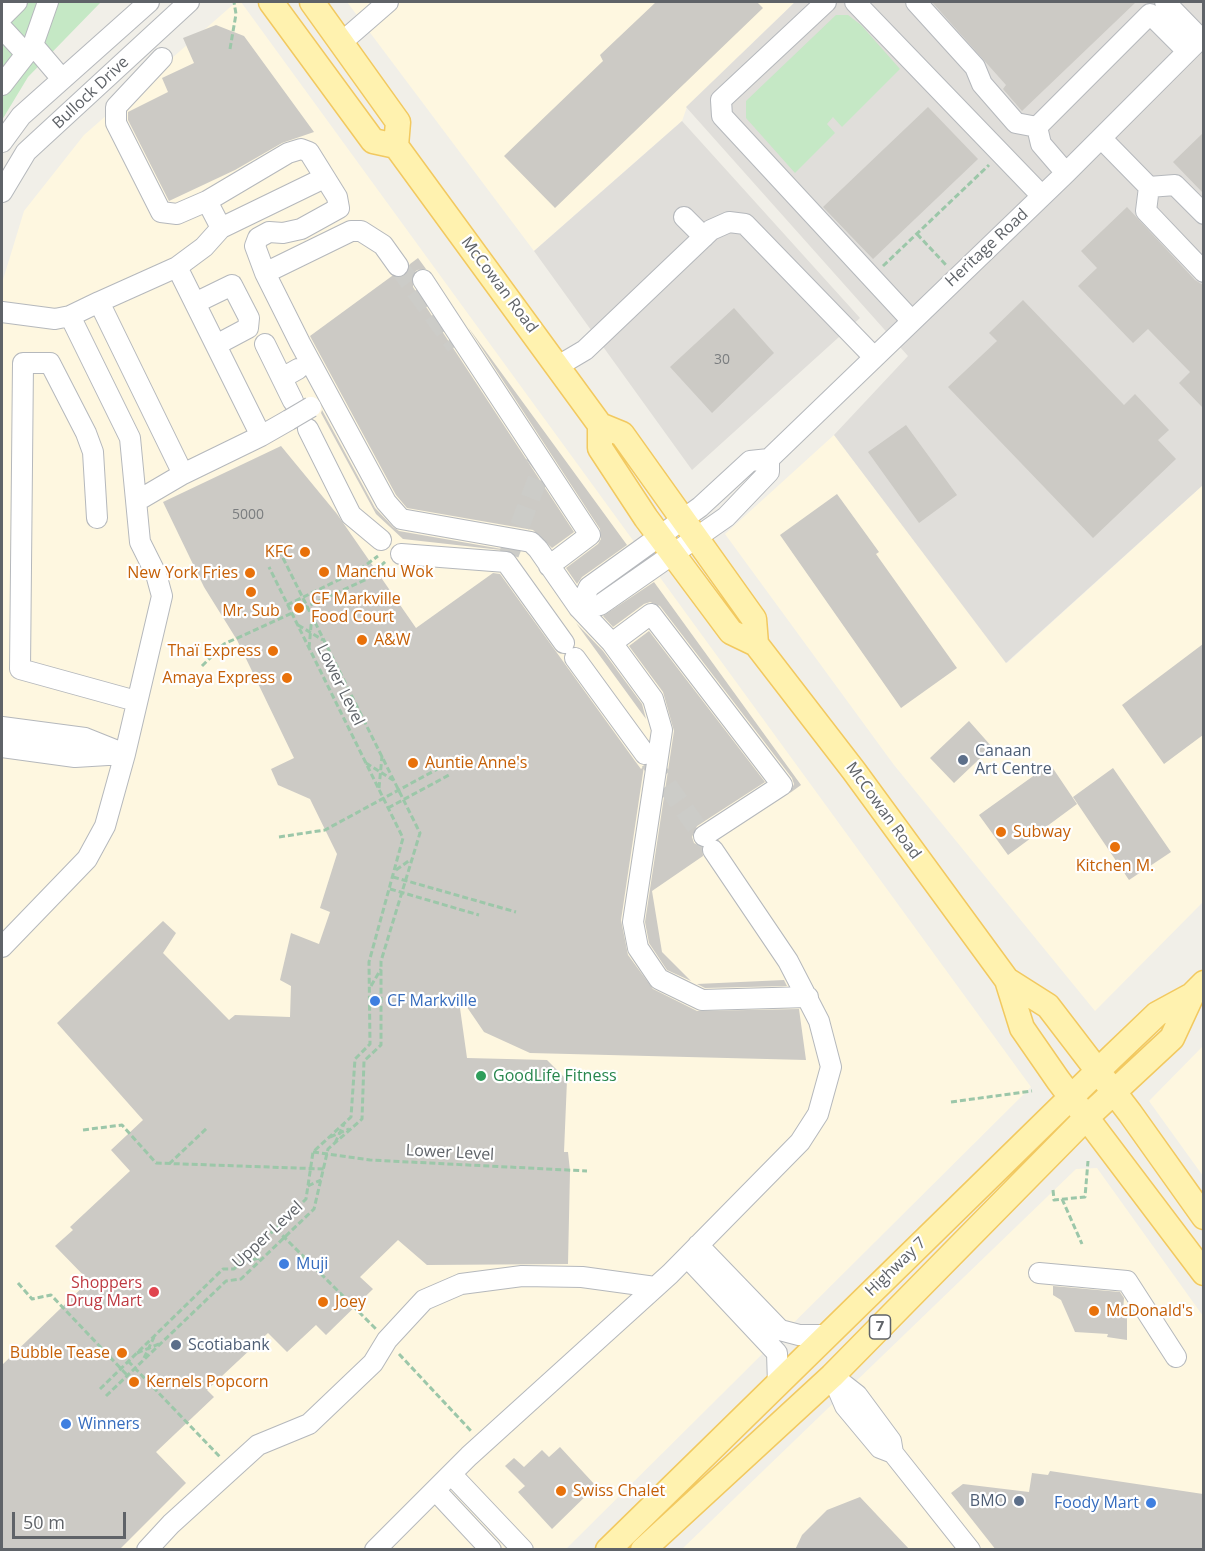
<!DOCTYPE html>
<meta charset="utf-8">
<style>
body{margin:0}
#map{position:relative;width:1205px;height:1551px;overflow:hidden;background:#f1efe8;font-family:"Open Sans",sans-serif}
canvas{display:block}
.frame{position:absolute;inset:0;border:3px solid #5f6368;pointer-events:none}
.scale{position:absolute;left:12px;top:1512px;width:114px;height:27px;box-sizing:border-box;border:3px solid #5f6368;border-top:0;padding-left:8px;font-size:18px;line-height:21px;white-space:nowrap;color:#5f6368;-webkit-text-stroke:4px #fff;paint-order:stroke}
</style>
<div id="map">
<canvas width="1205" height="1551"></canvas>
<div class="frame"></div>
<div class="scale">50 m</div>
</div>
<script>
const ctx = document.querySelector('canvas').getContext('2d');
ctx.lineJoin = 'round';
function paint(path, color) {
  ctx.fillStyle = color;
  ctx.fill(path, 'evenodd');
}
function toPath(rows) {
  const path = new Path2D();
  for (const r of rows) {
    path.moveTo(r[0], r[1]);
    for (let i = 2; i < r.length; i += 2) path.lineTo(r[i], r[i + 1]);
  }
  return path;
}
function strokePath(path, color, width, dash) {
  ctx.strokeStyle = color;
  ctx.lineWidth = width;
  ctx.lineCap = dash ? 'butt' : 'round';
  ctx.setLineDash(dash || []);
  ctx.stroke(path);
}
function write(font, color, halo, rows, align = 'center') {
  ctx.font = font + ' "Open Sans",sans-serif';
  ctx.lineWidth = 4.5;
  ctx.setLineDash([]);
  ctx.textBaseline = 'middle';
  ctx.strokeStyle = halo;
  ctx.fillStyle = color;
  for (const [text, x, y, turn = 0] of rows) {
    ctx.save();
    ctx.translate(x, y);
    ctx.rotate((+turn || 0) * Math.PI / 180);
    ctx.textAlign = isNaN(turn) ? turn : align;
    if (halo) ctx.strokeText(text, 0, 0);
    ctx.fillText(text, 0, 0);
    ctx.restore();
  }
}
paint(toPath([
 [236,2,241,2,1031,1087,566,1549,2,1550,2,283,24,211,84,135],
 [347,2,795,2,687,107,682,121,534,251],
 [834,435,1007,663,1203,485,1203,902,1095,1011,894,765,725,534],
 [1203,1046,1203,1176,1149,1101],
 [1097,1168,1203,1316,1203,1549,681,1550,1076,1169]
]), '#fef7e0');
paint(toPath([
 [795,2,1203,2,1203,485,1006,663,834,435,908,356,686,107],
 [682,121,860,318,692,470,534,251]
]), '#e0deda');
paint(toPath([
 [2,2,101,2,28,77,2,120],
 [836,15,848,15,861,25,900,69,842,127,833,117,827,124,835,133,795,173,746,118,746,101]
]), '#c5e8c5');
paint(toPath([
 [656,2,757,2,763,8,555,208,504,156,603,61,600,55],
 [932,2,1136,2,1022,111,1003,89,1006,85],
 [216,25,244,36,314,132,282,143,235,170,169,201,128,120,128,112,168,92,162,78,194,63,183,38],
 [928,107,978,159,873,259,823,207],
 [1203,133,1203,193,1173,162],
 [1127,207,1195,280,1203,285,1203,408,1179,383,1190,372,1148,329,1133,343,1078,286,1097,268,1081,251],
 [418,258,426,269,417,270,413,274,413,287,574,532,552,548,533,530,407,508,396,495,310,336,392,276,405,275,410,264],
 [1023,300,1124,405,1135,394,1169,430,1158,440,1176,459,1093,538,948,387,997,341,989,333],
 [734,308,774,353,712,413,670,367],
 [468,327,627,545,582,577,577,584,566,568,598,544,601,539,600,529],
 [322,410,375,508,393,527,399,531,519,552,403,539,376,514,321,413],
 [906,425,957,495,919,523,868,452],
 [281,446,337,514,416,628,493,573,500,574,635,761,641,769,644,766,621,920,628,955,653,989,697,1011,799,1009,806,1060,530,1053,484,1032,458,994,467,1058,547,1060,567,1080,564,1152,568,1152,570,1171,568,1264,427,1265,398,1240,360,1277,373,1289,326,1335,316,1325,287,1352,268,1333,207,1390,214,1397,156,1452,186,1483,119,1550,2,1550,2,1365,89,1281,55,1246,73,1230,70,1227,130,1171,111,1150,143,1120,57,1023,163,921,176,933,163,953,229,1020,235,1015,290,1017,291,986,280,980,291,933,319,944,330,912,320,908,337,854,310,799,278,785,271,769,294,758,237,640,204,587,163,502],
 [837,494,879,552,876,554,957,668,901,708,780,535],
 [654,582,801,785,790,793,794,784,792,778,660,606,650,602,644,604,613,627,603,616],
 [576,623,603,651,642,704,646,719],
 [649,631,765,782,697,826,692,837,694,843,702,847,703,856,652,891,662,952,691,981,667,970,649,943,645,922,674,731,663,692,629,646],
 [1203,644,1203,735,1164,764,1122,705],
 [969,721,992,747,954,783,930,758],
 [1050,764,1077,804,1008,855,979,815],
 [1113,768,1171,852,1129,880,1073,797],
 [784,980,787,986,705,988,697,984],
 [1053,1286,1120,1292,1124,1298,1123,1311,1127,1312,1127,1340,1107,1337,1108,1334,1075,1332,1061,1300,1053,1295],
 [560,1447,596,1486,552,1529,518,1492,525,1486,505,1466,514,1458,524,1467,542,1450,549,1457],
 [1050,1471,1203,1494,1203,1550,996,1550,951,1493,963,1484,1029,1492,1032,1473,1048,1475],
 [860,1497,910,1550,795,1550,802,1535,827,1510]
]), '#cccac5');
strokePath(toPath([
 [398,266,456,346],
 [509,554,543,465,533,452],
 [650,761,713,850]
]), '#ccccc8', 20, [20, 10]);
const minor = toPath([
 [826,2,721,100,722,116,911,320],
 [855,2,1042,196],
 [916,2,975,67,982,84,1016,123,1037,127],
 [1165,2,1200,38],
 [2,17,17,2],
 [2,28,26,54],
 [342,42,388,2],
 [33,45,62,79],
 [162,58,116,107,116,123,161,212,177,214,207,201,221,228,204,247,177,267],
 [2,85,33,45,48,2],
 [1101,138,1149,187,1175,185,1204,214],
 [2,142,21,116,149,2],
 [1066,173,1041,144,1037,127,1150,14,1187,51],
 [1149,187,1146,211,1204,272],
 [2,192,26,152,189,2],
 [207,201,288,153,301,149,309,152,337,197,339,208,301,229,283,233,269,232,258,238,255,246,265,273,300,343,386,502,401,519,531,542,538,549,579,608,612,643,653,699,662,730,633,922,638,948,659,979,702,1000,808,997],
 [684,217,704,237],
 [221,228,324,178],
 [265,273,351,231,361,231,383,245,398,266],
 [423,280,590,535,549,566],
 [195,303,232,285,249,318,248,328,216,345],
 [2,312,55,319,70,316,130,438,140,542,156,574,162,596,125,754,105,826,87,859,2,947],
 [70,316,99,302,183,474,261,436,177,267,99,302],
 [265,344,293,401],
 [558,366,585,350,711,230,729,222,745,224,873,356],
 [282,378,298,369],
 [308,429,351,515,381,540],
 [261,436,289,420],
 [137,501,183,474],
 [97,518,93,452,86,433,50,363,23,363,20,669,136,701],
 [401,554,506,562],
 [506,562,564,643],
 [579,608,589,587,700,507,750,461,769,459,1066,173,1204,35],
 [579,608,600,605,726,517,769,472,769,459],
 [612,643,651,614,782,785,704,836],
 [575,658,645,754],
 [2,727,85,738,125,754],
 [2,747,75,757,124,754],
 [698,1245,780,1330,799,1335,827,1335],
 [687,1257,777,1353,778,1384],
 [1039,1273,1127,1281,1176,1357],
 [832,1376,845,1406,880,1448,893,1453,970,1550],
 [834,1377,857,1395,891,1441,893,1453],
 [451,1474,523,1550],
 [435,1490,491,1550],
 [147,1550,171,1524,258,1445,309,1424,373,1363,387,1340,424,1300,461,1284,522,1276,582,1277,655,1287],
 [375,1550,469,1456,670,1274,800,1142,818,1114,831,1067,819,1021,788,961,713,850]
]);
const major = toPath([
 [271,2,373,141,396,146,600,425,622,434,754,619,756,644],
 [312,2,398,122,396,146],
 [600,425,600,448,646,518,731,632,756,644,854,771,1007,980,1022,1028,1058,1080,1204,1273],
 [1007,980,1048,1006,1130,1113,1204,1217],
 [608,1550,1111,1058,1157,1014,1192,995,1204,983],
 [643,1550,832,1376,1086,1118,1172,1038,1192,995]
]);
strokePath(minor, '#b5b8bc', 22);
strokePath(major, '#f2c960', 27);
strokePath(toPath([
 [230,49,236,14,234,2],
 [917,234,946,265],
 [883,266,989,165],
 [287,605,359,570,378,556],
 [298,625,323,640],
 [309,648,312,615],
 [202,666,224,644,365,580,386,561],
 [366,763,393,780],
 [379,788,382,756],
 [388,808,449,775],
 [279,837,325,830,443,766],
 [396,870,410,860],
 [393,877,516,912],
 [390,889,479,915],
 [371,986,381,969],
 [951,1102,1032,1091],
 [83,1130,122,1125,156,1163,324,1169],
 [330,1137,349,1129],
 [335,1143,344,1124],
 [313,1152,370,1160,587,1171],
 [169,1164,207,1128],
 [308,1186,321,1180],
 [1053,1190,1054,1200,1085,1197,1088,1161],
 [1062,1199,1082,1244],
 [276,1229,376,1329],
 [244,1261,261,1258],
 [18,1283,32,1299,51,1295,127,1375],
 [137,1353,159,1344],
 [399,1354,472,1432],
 [144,1358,154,1337],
 [128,1361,220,1457],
 [100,1389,223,1269,234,1269,306,1199,313,1152,351,1117,355,1059,370,1044,369,962,403,838,269,567],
 [106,1396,226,1281,241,1279,314,1209,328,1149,362,1119,364,1061,381,1045,381,961,420,833,279,550]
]), '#9cc7a9', 3, [6, 3]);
strokePath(minor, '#fff', 20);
strokePath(major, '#fff2af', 24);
const minorBridge = toPath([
 [289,420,311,407]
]);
strokePath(minorBridge, '#b5b8bc', 22, []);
strokePath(minorBridge, '#fff', 20);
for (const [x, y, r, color] of [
 [305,552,6,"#e8710a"],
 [324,572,6,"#e8710a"],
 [250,573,6,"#e8710a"],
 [251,592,6,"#e8710a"],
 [299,608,6,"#e8710a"],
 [362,640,6,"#e8710a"],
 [273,651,6,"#e8710a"],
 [287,678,6,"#e8710a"],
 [963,760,6,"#5c6f8a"],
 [413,763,6,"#e8710a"],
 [1001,832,6,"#e8710a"],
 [1115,847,6,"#e8710a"],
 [375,1001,6,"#3f7fe0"],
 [481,1076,6,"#2e9e5b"],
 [284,1264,6,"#3f7fe0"],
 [154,1292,6,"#e0444e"],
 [323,1302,6,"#e8710a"],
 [1094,1311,6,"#e8710a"],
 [176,1345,6,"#5c6f8a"],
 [122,1353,6,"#e8710a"],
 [134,1382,6,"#e8710a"],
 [66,1424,6,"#3f7fe0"],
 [561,1491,6,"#e8710a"],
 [1019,1501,6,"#5c6f8a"],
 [1151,1503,6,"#3f7fe0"]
]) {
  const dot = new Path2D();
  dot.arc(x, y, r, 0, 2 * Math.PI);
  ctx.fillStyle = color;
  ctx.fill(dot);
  strokePath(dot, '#fff', 2);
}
write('14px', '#7a7d7f', null, [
 ["30",722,360],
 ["5000",248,515]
]);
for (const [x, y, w] of [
 [880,1327,21]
]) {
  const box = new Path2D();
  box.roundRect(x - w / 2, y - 12, w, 24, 4.5);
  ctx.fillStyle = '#fff';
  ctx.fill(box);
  strokePath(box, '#5f6368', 1.5);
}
write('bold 15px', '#5f6368', null, [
 ["7",880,1327]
]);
write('16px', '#5f6368', '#fff', [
 ["Bullock Drive",91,93,-43],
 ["Heritage Road",987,248,-43],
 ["McCowan Road",499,285,53],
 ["Lower Level",340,685,64],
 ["McCowan Road",883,811,54],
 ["Lower Level",450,1153,3],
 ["Upper Level",268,1235,-43],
 ["Highway 7",896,1267,-44]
]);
write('16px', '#c56008', '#fff', [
 ["KFC",293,552,"right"],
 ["Manchu Wok",336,572],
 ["New York Fries",238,573,"right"],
 ["CF Markville",311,599],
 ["Food Court",311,617],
 ["Mr. Sub",251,611,"center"],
 ["A&W",374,640],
 ["Thaï Express",261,651,"right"],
 ["Amaya Express",275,678,"right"],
 ["Auntie Anne's",425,763],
 ["Subway",1013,832],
 ["Kitchen M.",1115,866,"center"],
 ["Joey",335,1302],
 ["McDonald's",1106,1311],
 ["Bubble Tease",110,1353,"right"],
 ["Kernels Popcorn",146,1382],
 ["Swiss Chalet",573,1491]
], 'left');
write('16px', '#4e5e75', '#fff', [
 ["Canaan",975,751],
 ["Art Centre",975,769],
 ["Scotiabank",188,1345],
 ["BMO",1007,1501,"right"]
], 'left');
write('16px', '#366cbe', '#fff', [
 ["CF Markville",387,1001],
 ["Muji",296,1264],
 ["Winners",78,1424],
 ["Foody Mart",1139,1503,"right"]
], 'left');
write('16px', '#27864d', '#fff', [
 ["GoodLife Fitness",493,1076]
], 'left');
write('16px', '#be3a42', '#fff', [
 ["Shoppers",142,1283],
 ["Drug Mart",142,1301]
], 'right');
</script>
